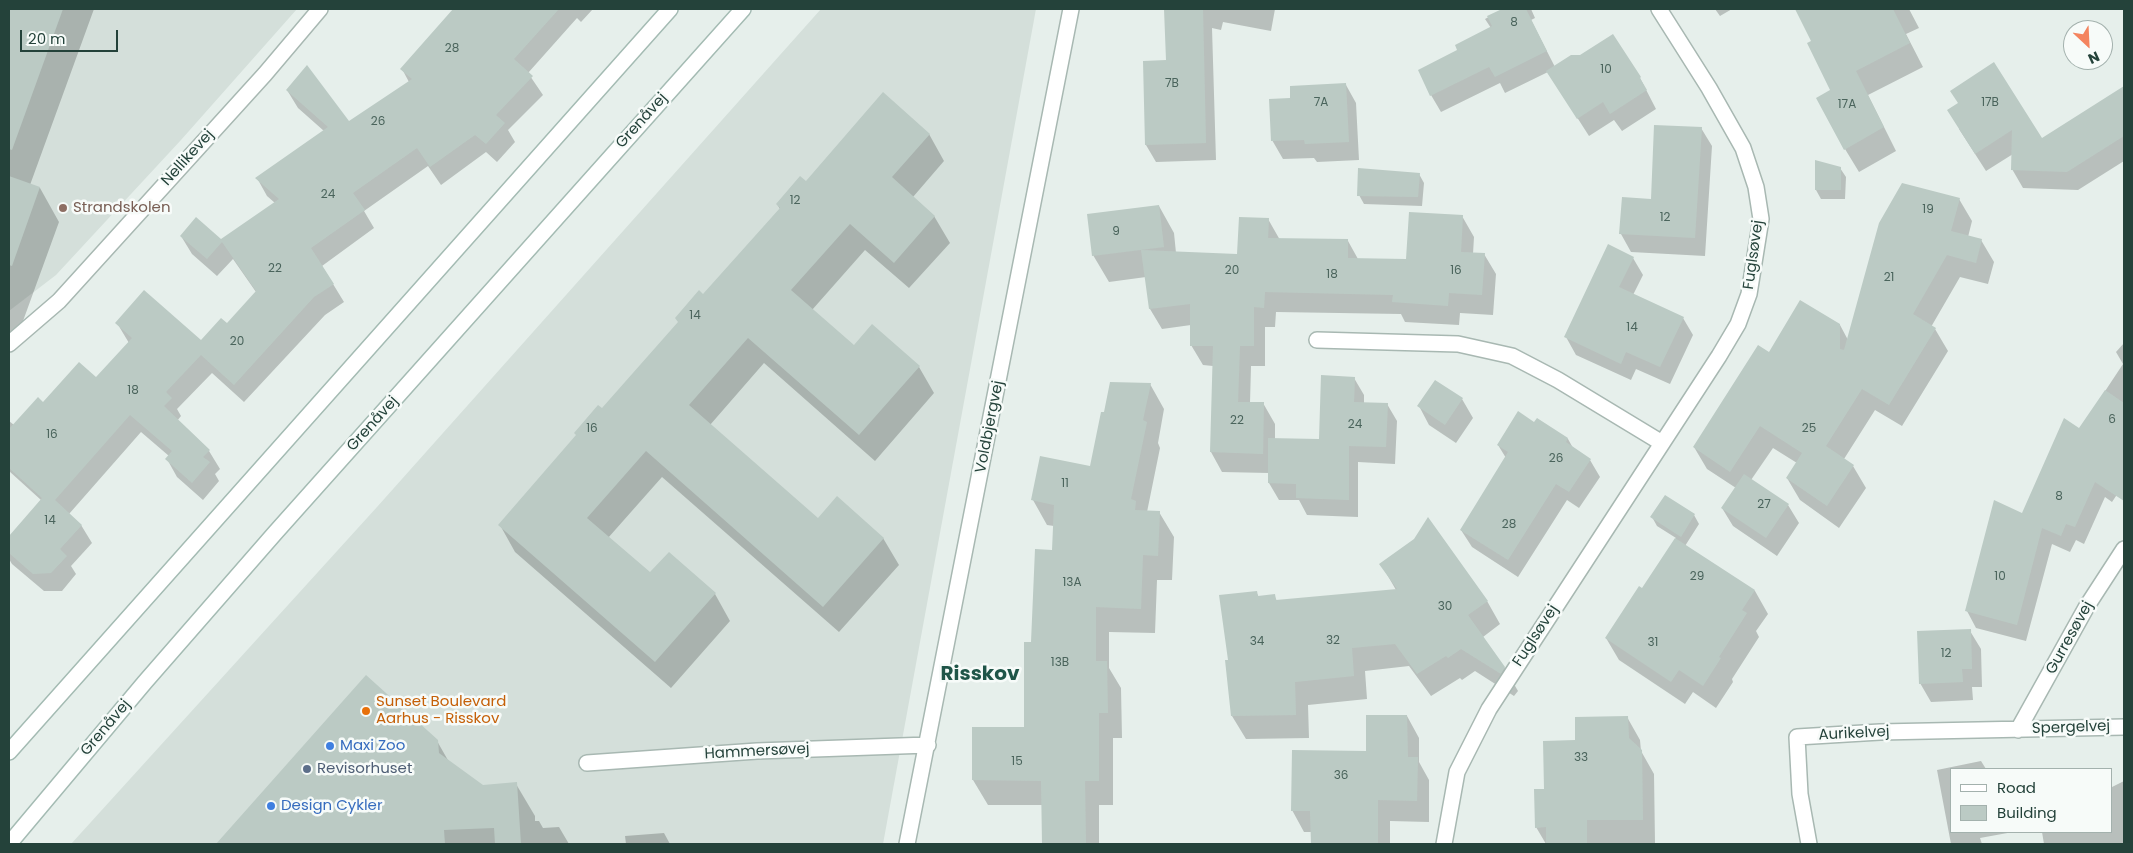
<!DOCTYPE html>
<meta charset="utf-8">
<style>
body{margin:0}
#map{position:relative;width:2133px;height:853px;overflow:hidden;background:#e6efeb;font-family:Poppins,sans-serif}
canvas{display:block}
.frame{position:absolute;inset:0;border:10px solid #24423a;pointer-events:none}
.legend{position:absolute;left:1950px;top:768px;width:162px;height:65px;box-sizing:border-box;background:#f7fbf9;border:1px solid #a3b1ad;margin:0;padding:6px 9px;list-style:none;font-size:15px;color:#24423a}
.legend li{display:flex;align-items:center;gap:10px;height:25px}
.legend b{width:25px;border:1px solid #a3b1ad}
.north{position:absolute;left:2063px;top:20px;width:50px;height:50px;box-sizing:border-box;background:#f7fbf9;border:1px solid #a3b1ad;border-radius:50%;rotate:155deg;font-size:14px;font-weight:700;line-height:20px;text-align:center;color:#24423a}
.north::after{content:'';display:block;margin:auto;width:18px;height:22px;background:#f4845f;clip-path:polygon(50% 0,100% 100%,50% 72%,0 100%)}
.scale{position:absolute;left:20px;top:30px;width:98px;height:22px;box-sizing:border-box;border:2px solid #24423a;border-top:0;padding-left:6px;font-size:15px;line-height:18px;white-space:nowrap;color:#24423a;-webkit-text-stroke:4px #f7fbf9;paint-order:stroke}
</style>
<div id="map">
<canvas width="2133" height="853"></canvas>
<div class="frame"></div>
<ul class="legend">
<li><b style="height:6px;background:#fff"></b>Road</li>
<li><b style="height:14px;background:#bbcac4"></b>Building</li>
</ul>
<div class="north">N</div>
<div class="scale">20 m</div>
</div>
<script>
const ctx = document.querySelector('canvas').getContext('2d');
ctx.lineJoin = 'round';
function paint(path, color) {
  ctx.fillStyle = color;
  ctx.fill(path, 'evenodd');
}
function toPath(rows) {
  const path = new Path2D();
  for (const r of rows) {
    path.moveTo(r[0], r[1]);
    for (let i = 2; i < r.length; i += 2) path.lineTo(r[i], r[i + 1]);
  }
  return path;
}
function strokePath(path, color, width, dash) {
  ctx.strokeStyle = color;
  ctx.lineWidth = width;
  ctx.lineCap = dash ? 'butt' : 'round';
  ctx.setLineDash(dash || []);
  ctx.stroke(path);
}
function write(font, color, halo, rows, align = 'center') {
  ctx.font = font + ' Poppins,sans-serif';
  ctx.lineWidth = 5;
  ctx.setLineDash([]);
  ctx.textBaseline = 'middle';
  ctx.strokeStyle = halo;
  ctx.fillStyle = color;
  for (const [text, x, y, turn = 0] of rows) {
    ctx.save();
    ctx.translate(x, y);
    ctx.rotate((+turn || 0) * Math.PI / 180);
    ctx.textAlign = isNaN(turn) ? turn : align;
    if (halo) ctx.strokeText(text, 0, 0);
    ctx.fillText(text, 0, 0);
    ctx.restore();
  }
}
paint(toPath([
 [9,9,297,9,181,140,56,275,9,311],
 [821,9,1036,9,883,844,71,844,377,507]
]), '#d4dfda');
paint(toPath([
 [9,9,94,9,30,185,40,188,59,222,15,343,9,341],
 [455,9,593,9,581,22,577,18,528,73,543,95,508,130,515,142,497,162,486,152,441,185,428,166,364,211,374,228,322,266,344,302,325,315,244,402,212,373,177,409,181,416,177,421,209,451,220,469,215,474,219,481,203,500,177,477,167,459,169,456,141,432,69,514,81,525,92,543,71,566,76,574,62,591,44,591,12,564,9,559,9,538,41,500,9,471,9,421,14,425,43,403,96,379,129,343,117,323,202,342,227,325,256,292,233,259,217,276,192,254,181,236,221,240,275,203,267,196,257,178,324,131,298,108,287,90,349,123,409,82,402,69],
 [1173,9,1275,9,1271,31,1223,22,1221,30,1212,28,1216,160,1156,162,1146,145,1167,61,1166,42],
 [1504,9,1531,9,1535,18,1531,20,1555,67,1640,78,1656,109,1622,131,1614,120,1589,136,1548,72,1505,93,1500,83,1441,112,1431,95,1459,51,1491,28,1485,19],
 [1715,9,1732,9,1720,16],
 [1796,9,1909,9,1919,28,1906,34,1923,67,1868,95,1896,151,1859,172,1845,149,1832,90,1813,42],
 [1346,85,1356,103,1359,160,1317,162,1314,158,1283,159,1272,140,1292,99],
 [2124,87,2124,161,2078,190,2023,188,2012,169,2013,154,1986,171,1959,129,1959,104,2042,139],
 [1701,128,1712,146,1705,256,1631,252,1621,234,1653,200],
 [929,134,944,161,913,197,934,216,950,243,909,288,865,250,812,310,854,347,919,367,934,393,875,461,764,363,710,425,818,520,883,538,899,565,839,632,662,477,608,538,650,574,715,594,730,621,671,688,515,552,500,525,780,209,777,204,806,182],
 [1840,168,1846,177,1845,199,1821,199,1816,190],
 [1419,174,1424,183,1422,206,1364,204,1359,195],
 [1959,199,1972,221,1968,237,1981,240,1994,262,1988,284,1960,277,1931,327,1935,329,1948,351,1902,426,1875,410,1844,459,1853,466,1866,488,1839,528,1800,500,1787,478,1797,463,1773,448,1751,480,1788,505,1799,523,1777,556,1733,526,1722,508,1736,488,1707,469,1694,447,1769,354,1840,325,1848,340],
 [1159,206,1174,233,1176,253,1238,255,1268,219,1280,240,1348,241,1358,259,1408,261,1462,216,1474,237,1473,254,1484,254,1496,274,1493,315,1460,313,1459,325,1405,322,1401,314,1276,312,1275,327,1265,327,1265,366,1251,366,1250,403,1263,403,1275,424,1275,439,1320,440,1354,378,1364,395,1364,403,1387,404,1397,421,1395,464,1358,462,1358,517,1307,515,1299,500,1279,500,1269,483,1269,473,1222,472,1211,452,1213,366,1203,365,1191,345,1191,325,1162,329,1150,309,1146,277,1109,282,1093,255],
 [1633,258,1643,275,1633,295,1683,318,1693,335,1670,384,1636,369,1631,380,1576,355,1566,337],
 [2124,343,2124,484,2112,502,2105,497,2084,544,2076,540,2070,552,2052,544,2026,641,1976,628,1967,611,2023,515,2123,364,2116,352],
 [1150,384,1164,409,1158,443,1160,448,1147,512,1159,512,1174,537,1172,580,1157,580,1155,633,1109,632,1109,668,1121,688,1122,738,1113,738,1113,805,1099,805,1099,844,1043,844,1043,805,988,805,973,780,1025,728,1032,644,1054,551,1054,526,1047,525,1033,500,1091,468],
 [1462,399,1473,418,1456,443,1429,425,1419,406],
 [1538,420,1568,439,1573,448,1590,460,1600,477,1579,508,1567,500,1518,577,1472,547,1461,530,1506,458,1498,445,1535,424],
 [1694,515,1699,524,1685,546,1755,591,1768,614,1756,631,1759,637,1732,679,1733,682,1716,708,1693,692,1685,704,1619,660,1606,638,1642,590,1676,538,1657,526,1652,517],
 [1381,564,1487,601,1500,624,1483,637,1504,667,1518,691,1514,696,1475,671,1462,680,1460,678,1431,696,1409,666,1365,671,1367,699,1308,705,1309,738,1246,739,1232,716,1229,661,1256,592,1259,597,1274,595,1277,601,1396,590],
 [1970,631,1981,649,1982,687,1972,687,1973,700,1931,702,1920,683],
 [366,677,437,741,449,762,483,786,516,784,535,816,535,821,539,821,543,828,559,827,569,844,217,844],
 [1407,716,1419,738,1419,762,1429,780,1429,822,1390,821,1390,844,1312,844,1312,832,1304,832,1292,810,1368,752],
 [1627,717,1640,740,1641,751,1654,774,1655,843,1546,844,1536,827,1545,790,1576,741],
 [1981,761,1986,769,1952,769,1952,832,2013,832,1980,838,1982,844,1951,844,1937,770],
 [2124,781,2124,844,2044,844,2042,832,2112,832,2112,787],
 [664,833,670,844,626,844,625,836]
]), '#0003');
paint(toPath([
 [9,9,63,9,12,150,9,149],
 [453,9,559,9,514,59,533,76,496,115,505,123,486,144,475,135,430,167,417,148,353,193,365,210,311,248,334,284,314,297,234,385,201,355,166,392,172,398,164,406,210,450,203,457,210,462,192,483,165,459,172,451,130,415,55,500,82,525,60,549,67,556,51,573,33,574,9,553,9,536,42,498,9,468,9,429,38,397,43,402,79,362,96,377,132,338,115,323,144,290,201,340,221,318,227,323,256,291,222,242,207,259,180,236,196,217,221,239,279,199,255,178,328,127,286,90,307,65,349,121,412,79,400,69],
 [1164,9,1203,9,1206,143,1145,145,1143,61,1166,60],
 [1502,9,1526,9,1547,51,1495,77,1489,67,1430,96,1418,70,1457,50,1455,45,1492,26,1487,16],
 [1795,9,1893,9,1910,43,1856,71,1884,127,1844,150,1816,98,1830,90,1807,43,1811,41],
 [1613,34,1641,77,1640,78,1647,90,1610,114,1603,102,1577,119,1546,71,1571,55,1580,55],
 [1994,62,2042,138,2124,86,2124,136,2067,172,2011,170,2012,130,1975,154,1947,110,1958,103,1950,91],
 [1346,83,1349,142,1305,144,1304,140,1271,141,1269,99,1290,98,1290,86],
 [883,92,930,134,892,177,935,216,894,263,850,224,791,290,854,345,872,324,920,366,859,435,748,338,689,405,818,518,837,496,884,538,823,607,646,451,587,518,650,572,669,552,716,593,655,662,498,525,576,435,574,433,598,405,602,408,678,322,675,318,699,290,703,294,780,208,776,204,800,176,806,181],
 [1654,125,1702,127,1695,238,1619,234,1622,197,1651,199],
 [1815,160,1841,167,1841,190,1815,190],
 [1358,168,1420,173,1418,197,1357,196],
 [9,176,40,187,12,266,9,265],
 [1902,183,1960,198,1951,231,1982,239,1976,263,1947,255,1913,314,1936,328,1889,405,1862,389,1826,446,1854,465,1827,506,1786,478,1802,453,1760,426,1730,472,1693,447,1758,345,1769,352,1800,300,1840,324,1840,349,1844,350,1879,223],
 [1159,205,1164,247,1092,256,1087,214],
 [1409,212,1463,215,1461,252,1485,253,1482,295,1449,293,1448,306,1392,302,1393,295,1265,292,1264,308,1254,307,1254,346,1240,346,1238,402,1264,402,1263,454,1210,452,1213,346,1190,346,1190,304,1149,309,1141,250,1237,254,1239,217,1269,218,1268,238,1348,239,1348,258,1406,259],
 [1608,244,1634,257,1619,287,1684,317,1660,367,1626,352,1621,364,1564,337],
 [1321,375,1355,377,1354,402,1388,403,1386,447,1349,446,1349,500,1296,498,1296,484,1268,483,1268,438,1319,439],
 [1435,380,1463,398,1445,425,1417,406],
 [1110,382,1151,383,1143,420,1147,422,1131,499,1136,501,1135,510,1160,511,1158,556,1143,555,1141,609,1096,607,1096,661,1107,661,1108,713,1099,713,1099,781,1085,781,1086,844,1042,844,1041,781,972,780,972,727,1024,727,1024,642,1031,642,1035,549,1052,550,1054,505,1031,500,1040,456,1090,466,1101,412,1104,412],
 [2105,390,2124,403,2124,501,2095,482,2075,527,2066,524,2061,536,2042,528,2017,625,1965,611,1994,500,2022,513,2064,418,2079,428],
 [1518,411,1534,422,1537,418,1568,438,1566,442,1591,459,1569,492,1556,484,1508,560,1460,530,1508,452,1497,445],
 [1744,474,1789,504,1766,538,1721,508],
 [1665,495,1695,514,1681,537,1650,517],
 [1428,517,1488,601,1468,615,1505,667,1501,674,1461,649,1448,658,1446,656,1417,674,1395,644,1352,648,1354,676,1295,682,1296,715,1231,716,1225,660,1228,660,1219,595,1257,591,1258,596,1275,594,1276,600,1397,589,1379,564,1414,539],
 [1675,538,1755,590,1742,610,1747,613,1719,657,1721,658,1703,686,1679,670,1671,682,1605,638,1639,586,1642,588],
 [1971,629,1972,669,1962,669,1963,682,1919,684,1917,631],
 [366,675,438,740,439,753,483,785,517,782,521,844,495,844,494,828,444,830,445,844,216,844],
 [1366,715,1407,715,1408,757,1418,757,1417,801,1378,800,1378,844,1311,844,1310,811,1291,811,1292,750,1366,751],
 [1628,716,1629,738,1642,750,1643,820,1587,820,1587,844,1546,844,1546,827,1535,828,1534,789,1544,789,1543,741,1575,740,1575,717]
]), '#bbcac4');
const street = toPath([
 [1317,340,1458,344,1512,356,1558,380,1662,443],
 [9,344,59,301,265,74,320,9],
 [2018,730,2087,606,2124,549],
 [587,763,757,751,928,745],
 [907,844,1071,9],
 [1444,844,1457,772,1489,709,1719,356,1738,324,1749,294,1761,219,1756,187,1743,148,1709,88,1659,9],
 [1809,844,1800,794,1797,737,1880,732,2124,727]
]);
const secondary = toPath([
 [9,752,670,9],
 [9,844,145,682,275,533,743,9]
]);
strokePath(street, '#a8b8b2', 18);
strokePath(secondary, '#a4bbb3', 18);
strokePath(street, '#fff', 15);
strokePath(secondary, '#fff', 15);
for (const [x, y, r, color] of [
 [63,208,5,"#8d6e63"],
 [366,711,5,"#e8710a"],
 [330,746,5,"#3f7fe0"],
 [307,769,5,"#5c6f8a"],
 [271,806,5,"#3f7fe0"]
]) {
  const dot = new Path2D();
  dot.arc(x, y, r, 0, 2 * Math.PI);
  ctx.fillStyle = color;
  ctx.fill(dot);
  strokePath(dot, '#f7fbf9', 2);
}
write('12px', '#4a645c', null, [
 ["8",1514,23],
 ["28",452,49],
 ["10",1606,70],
 ["7B",1172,84],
 ["7A",1321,103],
 ["17B",1990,103],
 ["17A",1847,105],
 ["26",378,122],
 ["24",328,195],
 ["12",795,201],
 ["19",1928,210],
 ["12",1665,218],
 ["9",1116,232],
 ["22",275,269],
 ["20",1232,271],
 ["16",1456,271],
 ["18",1332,275],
 ["21",1889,278],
 ["14",695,316],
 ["14",1632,328],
 ["20",237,342],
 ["18",133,391],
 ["6",2112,420],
 ["22",1237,421],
 ["24",1355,425],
 ["16",592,429],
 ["25",1809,429],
 ["16",52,435],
 ["26",1556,459],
 ["11",1065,484],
 ["8",2059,497],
 ["27",1764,505],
 ["14",50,521],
 ["28",1509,525],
 ["29",1697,577],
 ["10",2000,577],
 ["13A",1072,583],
 ["30",1445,607],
 ["32",1333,641],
 ["34",1257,642],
 ["31",1653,643],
 ["12",1946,654],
 ["13B",1060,663],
 ["33",1581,758],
 ["15",1017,762],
 ["36",1341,776]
]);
write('15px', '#24423a', '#f7fbf9', [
 ["Grenåvej",642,121,-48],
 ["Nellikevej",188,158,-48],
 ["Fuglsøvej",1754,255,-82],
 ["Grenåvej",373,424,-48],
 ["Voldbjergvej",990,427,-79],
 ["Fuglsøvej",1536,636,-57],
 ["Gurresøvej",2070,638,-61],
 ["Grenåvej",106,728,-50],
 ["Spergelvej",2071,728,-2],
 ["Aurikelvej",1854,734,-3],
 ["Hammersøvej",757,752,-3]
]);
write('15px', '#785e54', '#f7fbf9', [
 ["Strandskolen",73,208]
], 'left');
write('15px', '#c56008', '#f7fbf9', [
 ["Sunset Boulevard",376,702],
 ["Aarhus - Risskov",376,719]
], 'left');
write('15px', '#366cbe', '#f7fbf9', [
 ["Maxi Zoo",340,746],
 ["Design Cykler",281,806]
], 'left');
write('15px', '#4e5e75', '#f7fbf9', [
 ["Revisorhuset",317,769]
], 'left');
write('bold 20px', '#1f5548', '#f7fbf9', [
 ["Risskov",980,675]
]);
</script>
